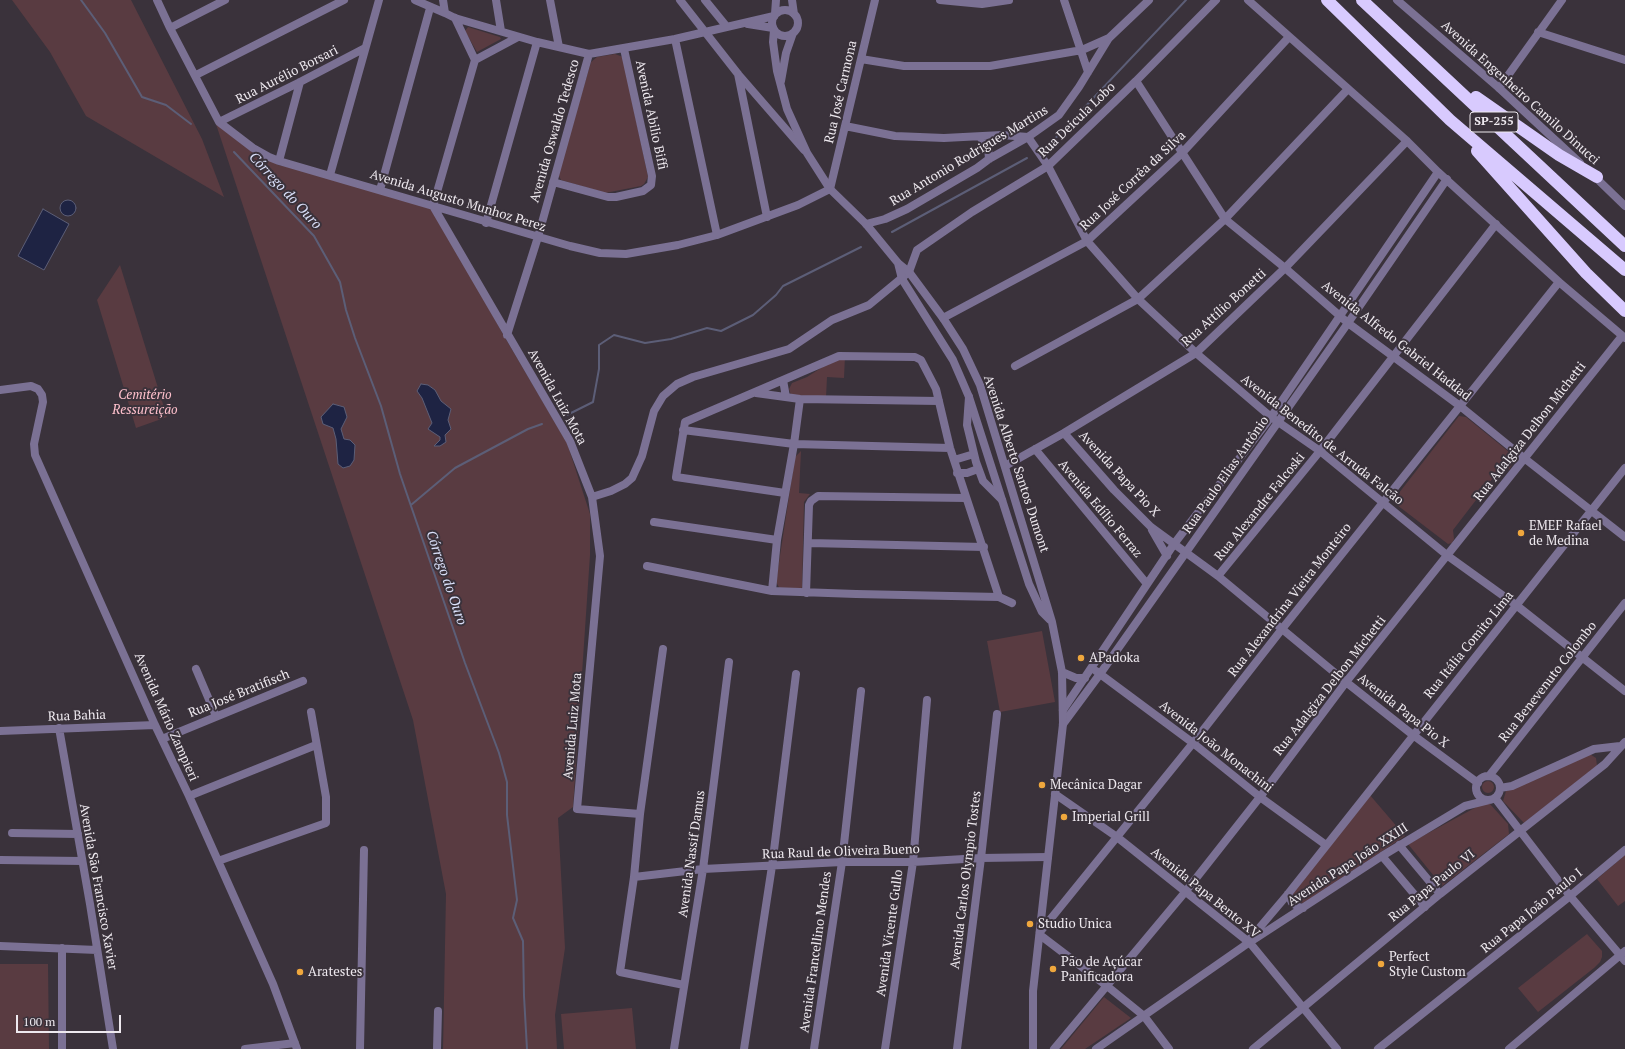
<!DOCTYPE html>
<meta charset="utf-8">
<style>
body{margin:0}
#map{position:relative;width:1625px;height:1049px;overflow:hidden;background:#3a323b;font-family:"PT Serif",serif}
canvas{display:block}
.scale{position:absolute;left:16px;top:1015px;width:105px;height:18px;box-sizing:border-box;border:2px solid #eee9ef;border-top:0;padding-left:5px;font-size:12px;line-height:14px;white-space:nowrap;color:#eee9ef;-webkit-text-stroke:3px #3a323b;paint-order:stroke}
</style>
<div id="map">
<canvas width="1625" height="1049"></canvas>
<div class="scale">100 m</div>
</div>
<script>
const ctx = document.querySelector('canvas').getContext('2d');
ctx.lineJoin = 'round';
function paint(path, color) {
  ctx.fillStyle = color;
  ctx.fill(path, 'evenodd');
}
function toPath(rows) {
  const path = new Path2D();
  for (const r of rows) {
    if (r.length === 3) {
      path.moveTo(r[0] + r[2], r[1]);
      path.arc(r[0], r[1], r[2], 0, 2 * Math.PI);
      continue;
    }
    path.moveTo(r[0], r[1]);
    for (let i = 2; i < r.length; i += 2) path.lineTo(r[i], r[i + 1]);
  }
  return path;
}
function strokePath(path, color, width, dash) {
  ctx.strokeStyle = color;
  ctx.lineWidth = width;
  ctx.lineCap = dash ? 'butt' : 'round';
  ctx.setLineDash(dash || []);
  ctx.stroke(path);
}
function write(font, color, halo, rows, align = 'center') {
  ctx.font = font + ' "PT Serif",serif';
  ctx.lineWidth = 4;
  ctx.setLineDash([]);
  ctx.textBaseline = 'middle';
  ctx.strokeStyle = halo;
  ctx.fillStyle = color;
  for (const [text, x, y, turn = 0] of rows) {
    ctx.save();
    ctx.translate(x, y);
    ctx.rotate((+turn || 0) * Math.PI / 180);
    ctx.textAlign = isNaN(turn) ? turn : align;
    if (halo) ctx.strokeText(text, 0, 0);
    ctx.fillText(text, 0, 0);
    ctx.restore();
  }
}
paint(toPath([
 [12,0,131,0,202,139,224,197,86,116,50,52],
 [468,27,500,37,501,39,477,52,465,31],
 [615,54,623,57,648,177,644,184,641,186,605,193,561,180,558,174,591,62,597,57],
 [213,115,224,130,278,165,330,176,433,207,504,336,567,443,590,514,590,555,573,807,558,818,565,948,555,1015,557,1049,443,1049,446,894,413,720],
 [120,265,167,417,136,428,97,300],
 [845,356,844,378,827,377,826,398,791,395,789,389,792,383,807,377,838,357],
 [1459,416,1466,417,1514,456,1515,459,1509,470,1506,461,1453,530,1454,539,1452,543,1448,544,1397,505,1395,498],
 [801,451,799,493,810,494,804,502,802,587,801,589,780,589,776,582,795,457],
 [1042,631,1055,702,1000,712,987,641],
 [1588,753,1596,758,1597,766,1524,823,1503,801,1506,791,1517,787],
 [1488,787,6],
 [1369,794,1405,836,1303,903,1296,901,1292,895],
 [1482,804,1490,804,1508,824,1509,834,1442,886,1408,844],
 [1625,855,1625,901,1618,906,1597,879],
 [1587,934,1602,951,1602,957,1600,962,1594,968,1538,1012,1518,988],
 [0,964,48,964,49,1049,0,1049],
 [1104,997,1131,1018,1085,1049,1061,1049],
 [632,1008,636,1049,564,1049,561,1014]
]), '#593b41');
const water = toPath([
 [68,208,8],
 [43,209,69,224,44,270,18,256,43,209],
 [421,384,428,385,435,390,441,401,451,409,448,420,451,429,445,435,446,442,440,446,434,446,440,440,440,437,428,429,432,423,422,398,417,391,421,384],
 [333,404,344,407,347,417,341,429,344,439,350,440,355,445,354,460,350,466,343,468,338,464,336,439,333,428,323,424,321,417,333,404]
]);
paint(water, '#1e2343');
strokePath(water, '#5c5e77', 1);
strokePath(toPath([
 [81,0,105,33,142,97,166,105,191,124],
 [1048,146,1186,0],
 [234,152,314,236,340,282,346,310,355,338,381,406,400,474,465,663,499,753,507,782,507,815,517,900,513,918,523,941,524,996,527,1049],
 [892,232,1027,158],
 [567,415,593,402,599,369,599,345,614,335,645,343,671,339,707,328,721,331,753,315,776,295,783,286,861,247],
 [411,505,455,468,528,429,542,424]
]), '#5c5e77', 2);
strokePath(toPath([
 [157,0,170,28,219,122,253,148,269,157,279,161,570,246,600,253,626,254,678,245,717,235,798,205,830,189,875,0],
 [415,0,445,13,455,18,537,42,589,54,675,39,774,16],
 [443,0,445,13],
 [496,0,501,31],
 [550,0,559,47],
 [680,0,738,74,804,150],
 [705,0,727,27],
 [940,0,982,4,1009,0],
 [1064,0,1088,72],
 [1248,0,1407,141,1438,172,1559,282,1625,338],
 [455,18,475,60,433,206,570,441,592,497,600,556,577,809,640,814],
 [748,24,773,28],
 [170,28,225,0],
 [1538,32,1625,60],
 [675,39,717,235],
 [861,59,904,66,990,66,1082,50,1109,38],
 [475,60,518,37],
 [738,74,767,217],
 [196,75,344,0],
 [1136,81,1225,219,1285,268,1348,323,1460,406,1524,458,1625,537],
 [1499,88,1562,0],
 [219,122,300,82,365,48],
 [845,126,895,136,944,138,1002,135,1028,137,1048,166,1087,241,1138,299,1196,353,1271,417,1320,451,1448,556,1516,605,1625,691],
 [980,137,988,147,989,159],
 [279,161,300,82],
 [330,175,379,0],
 [553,182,608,197,616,197,643,191,651,185,652,176,624,49],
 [380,190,430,8],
 [486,223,537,42],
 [866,224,885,219,907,209,977,168,989,159,1028,137,1059,115,1079,87,1109,38,1149,0],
 [943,318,1087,241,1182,153,1289,37],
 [507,335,538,237,589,54],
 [1015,366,1138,299,1225,219,1348,89],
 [783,380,786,397],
 [0,390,31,386,38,389,42,395,43,402,34,444,35,455,155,725,189,796,273,984,297,1049],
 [756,393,800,399,939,401],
 [969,397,967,425,976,462,983,481,1002,500],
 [683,430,794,444,950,448],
 [1064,433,1114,490,1151,527,1218,576,1346,682,1413,735,1478,783],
 [1035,449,1147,584],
 [954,460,974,454],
 [1005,466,1064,433,1196,353,1285,268,1407,141],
 [957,473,967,473,978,469],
 [785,493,676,477,685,422,839,356,915,357,921,360,936,389,950,448,999,597],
 [592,497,611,491,625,484,632,478,642,456,654,411,663,396,677,384,693,377,789,349,832,320,869,305,909,272,917,250,972,212,1048,166,1136,81,1216,0],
 [654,522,777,540],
 [1152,530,1167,556],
 [809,543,984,547],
 [647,566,772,591,856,594,999,597,1012,603],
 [1218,576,1320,451,1496,224],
 [772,591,777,540,794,444,800,399],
 [806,593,809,505,811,501,818,496,966,498],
 [663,649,640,814,634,877,620,972,684,985],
 [196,669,216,716],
 [1096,671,1193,743,1260,797,1326,845],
 [1063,710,1174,544,1271,417,1438,172],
 [1063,724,1100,674,1348,323,1447,179],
 [59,728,90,904,113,1049],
 [0,731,155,725],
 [162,739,303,681],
 [1489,776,1625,603],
 [1488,788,12],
 [1500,788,1512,786,1594,749,1620,746],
 [1055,794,1117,837,1250,943,1337,1049],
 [189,796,316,745],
 [1495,798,1570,896,1625,961],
 [12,833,78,834],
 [1399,845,1440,894],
 [1382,856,1425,907],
 [0,860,82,861],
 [218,861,326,823,326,797,311,712],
 [634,877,703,869,842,862,913,862,981,858,1048,857],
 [1288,894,1292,903,1298,907,1303,908],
 [1040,932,1193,743,1282,629,1559,282],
 [1040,935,1107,986,1144,1016,1169,1049],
 [0,946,97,950],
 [1244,946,1288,894,1625,468],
 [62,1049,62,948],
 [245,1049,295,1043],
 [360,1049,364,850],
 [437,1049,438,1011],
 [674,1049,703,869,729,662],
 [744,1049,772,866,796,674],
 [814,1049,842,862,861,691],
 [885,1049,913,862,927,700],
 [957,1049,981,858,997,714],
 [1054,1049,1186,891,1260,797,1346,682,1622,336],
 [1096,1049,1244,946,1382,856,1465,806,1489,800],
 [1253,1049,1440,894,1605,764,1625,742],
 [1378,1049,1570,896,1625,850],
 [1509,1049,1625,951]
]), '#7b7194', 8);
strokePath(toPath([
 [792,0,794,14],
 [1397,0,1499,88,1580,163],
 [785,23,13],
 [775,14,776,0],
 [774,30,773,42,777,71,787,109,807,153,830,189,866,224,898,263,909,272,943,318,963,349,980,385,1052,622,1062,672,1063,724,1033,991,1033,1049],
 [781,81,786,53,793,33],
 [1593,175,1625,206],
 [898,263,902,279,953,360,963,383,969,397,1029,584,1042,612,1050,620],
 [1062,672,1076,678,1085,678]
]), '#7b7194', 8);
strokePath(toPath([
 [1327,0,1450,120,1625,270],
 [1362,0,1625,246],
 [1476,97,1559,155,1597,177],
 [1477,151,1586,273,1625,311]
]), '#d8cafe', 12);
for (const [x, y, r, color] of [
 [1521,533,4,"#efa73d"],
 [1081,658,4,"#efa73d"],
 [1042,785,4,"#efa73d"],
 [1064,817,4,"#efa73d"],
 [1030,924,4,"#efa73d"],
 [1381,964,4,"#efa73d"],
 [1053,969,4,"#efa73d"],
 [300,972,4,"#efa73d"]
]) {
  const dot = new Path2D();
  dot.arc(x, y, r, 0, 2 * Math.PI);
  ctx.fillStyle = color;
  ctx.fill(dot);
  strokePath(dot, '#3a323b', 1.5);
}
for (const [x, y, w] of [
 [1494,122,48]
]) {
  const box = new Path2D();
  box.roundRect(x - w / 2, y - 10, w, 20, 3);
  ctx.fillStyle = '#3a323b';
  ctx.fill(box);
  strokePath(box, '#eee9ef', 1);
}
write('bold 12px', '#eee9ef', null, [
 ["SP-255",1494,122]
]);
write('13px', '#eee9ef', '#3a323b', [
 ["Rua Aurélio Borsari",287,75,-27],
 ["Rua José Carmona",841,92,-77],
 ["Avenida Engenheiro Camilo Dinucci",1520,93,42],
 ["Avenida Abilio Biffi",651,115,78],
 ["Rua Deicula Lobo",1077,120,-44],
 ["Avenida Oswaldo Tedesco",555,131,-74],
 ["Rua Antonio Rodrigues Martins",969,156,-31],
 ["Rua José Corrêa da Silva",1133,181,-43],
 ["Avenida Augusto Munhoz Perez",458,201,17],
 ["Rua Attílio Bonetti",1224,308,-42],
 ["Avenida Alfredo Gabriel Haddad",1396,341,38],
 ["Avenida Luiz Mota",557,397,61],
 ["Rua Adalgiza Delbon Michetti",1530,432,-52],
 ["Avenida Benedito de Arruda Falcão",1322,440,38],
 ["Avenida Alberto Santos Dumont",1016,464,72],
 ["Avenida Papa Pio X",1119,474,47],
 ["Rua Paulo Elias Antônio",1226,475,-55],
 ["Rua Alexandre Falcoski",1260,507,-51],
 ["Avenida Edílio Ferraz",1100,509,50],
 ["Rua Alexandrina Vieira Monteiro",1290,600,-52],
 ["Rua Itália Comito Lima",1469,645,-51],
 ["Rua Benevenuto Colombo",1548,682,-52],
 ["Rua Adalgiza Delbon Michetti",1330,686,-52],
 ["Rua José Bratifisch",239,694,-22],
 ["Avenida Papa Pio X",1403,711,38],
 ["Rua Bahia",77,716,-2],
 ["Avenida Mário Zampieri",166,717,66],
 ["Avenida Luiz Mota",573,726,-85],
 ["Avenida João Monachini",1216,747,38],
 ["Rua Raul de Oliveira Bueno",841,852,-2],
 ["Avenida Nassif Damus",692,854,-82],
 ["Avenida Papa João XXIII",1348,865,-33],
 ["Avenida Carlos Olympio Tostes",966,880,-83],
 ["Rua Papa Paulo VI",1432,886,-39],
 ["Avenida São Francisco Xavier",98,887,80],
 ["Avenida Papa Bento XV",1205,893,39],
 ["Rua Papa João Paulo I",1532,911,-39],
 ["Avenida Vicente Gullo",890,933,-82],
 ["Avenida Francellino Mendes",816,952,-82]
]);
write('italic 13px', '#ffc1cd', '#3a323b', [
 ["Cemitério",145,395],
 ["Ressureição",145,410]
]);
write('13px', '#eee9ef', '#3a323b', [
 ["EMEF Rafael",1529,526],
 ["de Medina",1529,541],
 ["APadoka",1089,658],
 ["Mecânica Dagar",1050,785],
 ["Imperial Grill",1072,817],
 ["Studio Unica",1038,924],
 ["Perfect",1389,957],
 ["Style Custom",1389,972],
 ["Pão de Açúcar",1061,962],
 ["Panificadora",1061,977],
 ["Aratestes",308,972]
], 'left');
write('italic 14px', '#dbe1fb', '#3a323b', [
 ["Córrego do Ouro",285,191,47],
 ["Córrego do Ouro",446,578,71]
]);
</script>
